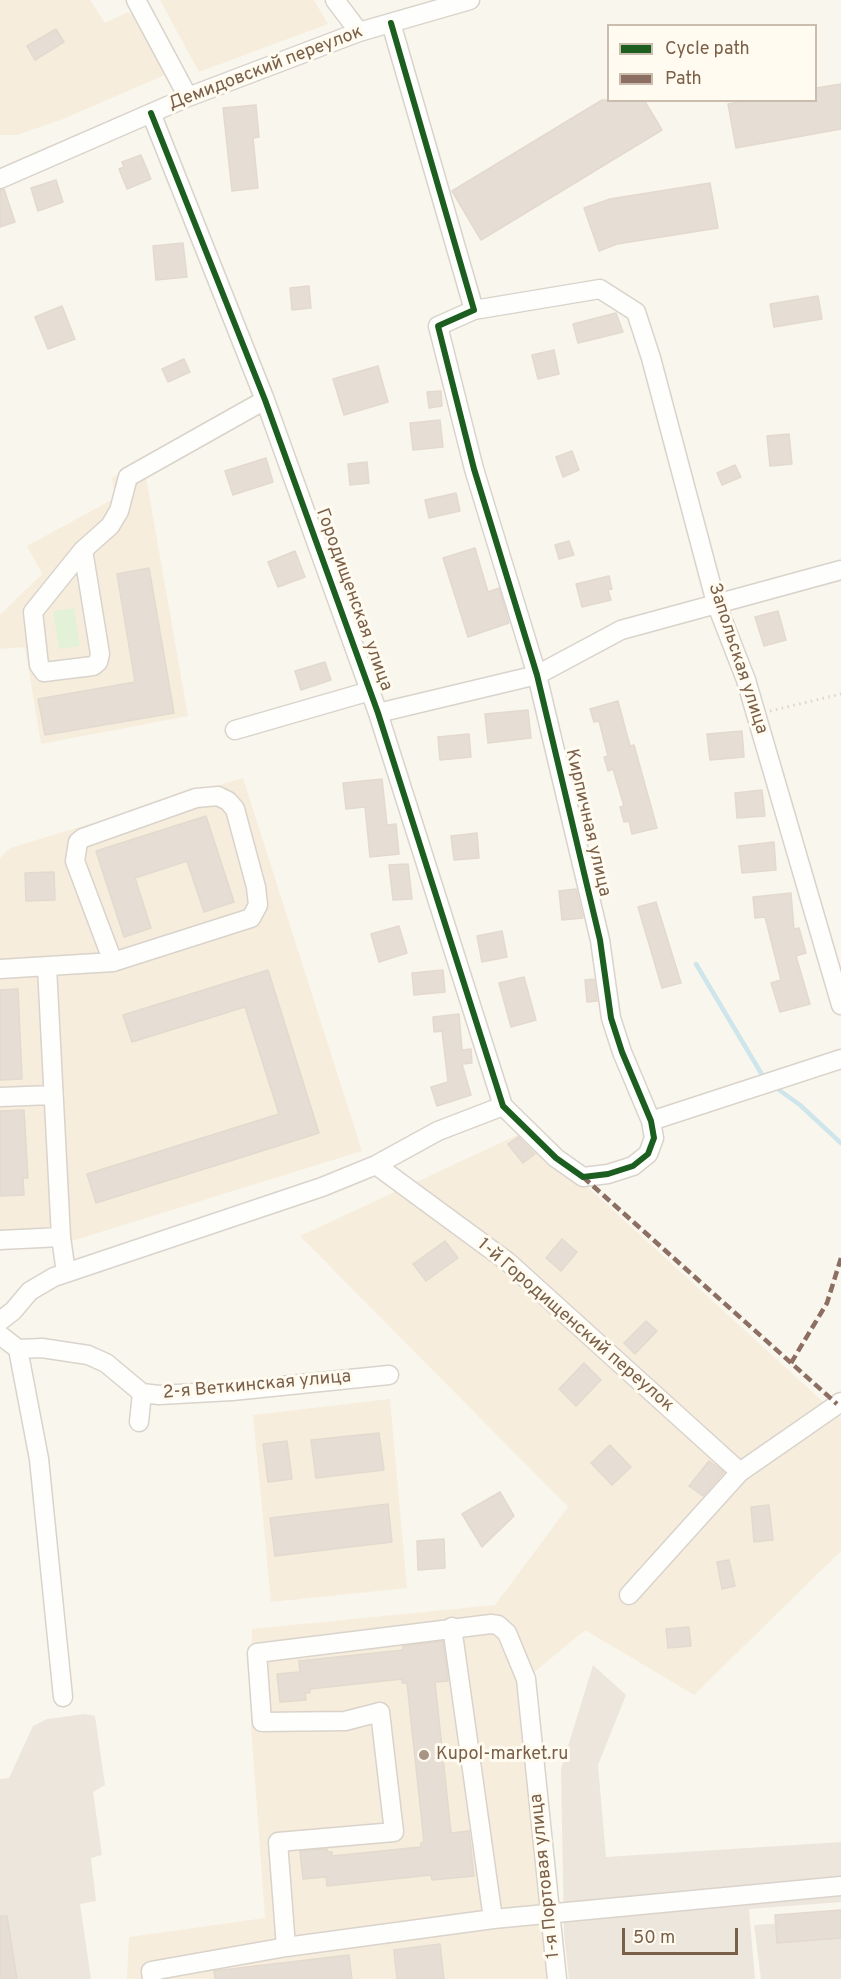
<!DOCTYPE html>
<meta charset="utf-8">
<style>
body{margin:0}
#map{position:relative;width:841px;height:1979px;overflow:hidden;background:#f9f6ed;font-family:Overpass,sans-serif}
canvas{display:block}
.legend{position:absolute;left:607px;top:24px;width:210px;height:78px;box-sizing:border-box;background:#fffbf0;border:2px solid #cabdad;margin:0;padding:8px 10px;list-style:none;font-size:18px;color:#7b6049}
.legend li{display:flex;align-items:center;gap:12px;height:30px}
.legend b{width:30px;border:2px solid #cabdad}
.scale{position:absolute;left:622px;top:1928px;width:116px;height:27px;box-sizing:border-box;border:3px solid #7b6049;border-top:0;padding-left:8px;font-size:18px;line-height:21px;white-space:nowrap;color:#7b6049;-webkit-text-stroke:4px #fffbf0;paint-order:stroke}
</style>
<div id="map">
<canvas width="841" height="1979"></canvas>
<ul class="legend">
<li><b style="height:8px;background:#1b5e20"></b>Cycle path</li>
<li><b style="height:8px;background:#8d6e63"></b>Path</li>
</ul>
<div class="scale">50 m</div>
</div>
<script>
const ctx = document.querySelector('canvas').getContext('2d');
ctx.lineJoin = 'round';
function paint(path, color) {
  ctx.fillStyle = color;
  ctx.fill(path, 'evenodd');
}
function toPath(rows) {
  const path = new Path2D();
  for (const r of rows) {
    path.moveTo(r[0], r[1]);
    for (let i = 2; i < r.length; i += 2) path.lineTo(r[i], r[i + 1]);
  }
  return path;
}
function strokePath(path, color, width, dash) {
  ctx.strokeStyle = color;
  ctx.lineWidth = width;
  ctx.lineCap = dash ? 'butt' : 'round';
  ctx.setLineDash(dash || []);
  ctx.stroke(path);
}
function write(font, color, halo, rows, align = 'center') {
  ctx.font = font + ' Overpass,sans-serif';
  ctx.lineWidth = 6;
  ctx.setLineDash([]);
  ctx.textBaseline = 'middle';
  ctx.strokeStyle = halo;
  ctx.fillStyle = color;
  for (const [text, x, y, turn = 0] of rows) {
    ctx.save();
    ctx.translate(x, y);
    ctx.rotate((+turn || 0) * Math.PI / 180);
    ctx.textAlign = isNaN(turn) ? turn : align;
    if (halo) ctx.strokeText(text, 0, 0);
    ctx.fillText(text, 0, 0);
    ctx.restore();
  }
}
paint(toPath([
 [0,0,90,0,105,23,128,12,136,18,167,74,63,119,17,135,0,135],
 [160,0,314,0,328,24,199,72],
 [143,460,188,716,41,744,25,647,0,649,0,615,42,574,27,546,115,498,112,478],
 [243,778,362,1151,62,1244,0,1250,0,858,10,848],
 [526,1131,841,1418,841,1551,694,1695,585,1630,526,1679,557,1979,127,1979,129,1937,265,1918,251,1727,252,1629,495,1605,568,1507,300,1236],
 [390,1399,407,1588,271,1602,253,1415]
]), '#f6eddd');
paint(toPath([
 [593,1665,626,1695,598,1765,606,1857,841,1842,841,1902,749,1909,755,1979,569,1979,564,1934,561,1769],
 [85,1714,95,1716,105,1785,93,1792,102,1855,91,1858,96,1901,80,1904,91,1979,0,1979,0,1779,9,1778,33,1726,47,1719],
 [841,1919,841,1979,761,1979,754,1925]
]), '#ede6dd');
paint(toPath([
 [74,608,80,646,59,649,53,611]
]), '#e3f2d6');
strokePath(toPath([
 [696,964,764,1078],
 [775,1087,800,1105,841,1143]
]), '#cde5eb', 4.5);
const building = toPath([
 [56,29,64,42,35,60,27,46,56,29],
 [841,84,841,129,736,148,728,104,749,100,816,100,816,88,841,84],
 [602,100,644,100,662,130,481,240,452,191,602,100],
 [256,105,259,137,253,138,258,188,232,191,223,108,256,105],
 [141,155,151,179,127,189,119,169,124,167,122,162,141,155],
 [56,180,63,202,38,211,31,188,56,180],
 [710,183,718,228,617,244,599,251,584,208,610,199,710,183],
 [4,189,15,222,0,227,0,190,4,189],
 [183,243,187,277,156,280,153,246,183,243],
 [309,286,311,308,292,310,290,288,309,286],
 [818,296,822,319,774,327,770,304,818,296],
 [62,306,75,339,48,349,35,317,62,306],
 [616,313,623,332,578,343,573,324,616,313],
 [554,350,559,374,538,379,532,355,554,350],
 [184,359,190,372,168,382,162,369,184,359],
 [378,366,388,402,344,415,333,379,378,366],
 [441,391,442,406,429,408,427,392,441,391],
 [440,420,443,447,413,450,410,423,440,420],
 [789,434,792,464,770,466,767,436,789,434],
 [572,451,579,470,563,477,556,457,572,451],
 [266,458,273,482,233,495,225,471,266,458],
 [367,462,369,483,350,485,348,464,367,462],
 [735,465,741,477,722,485,717,473,735,465],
 [456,493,460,511,429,518,425,500,456,493],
 [569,541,574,555,559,559,555,545,569,541],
 [475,548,488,592,499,588,509,623,468,637,443,558,475,548],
 [295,551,305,577,278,587,268,562,295,551],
 [149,568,174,713,45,735,38,699,135,682,117,574,149,568],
 [609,576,612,589,608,590,611,600,582,607,576,584,609,576],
 [778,611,786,640,764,646,755,617,778,611],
 [325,662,331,680,301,690,295,671,325,662],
 [618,701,630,746,634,745,657,828,632,834,629,821,624,822,620,807,624,806,613,769,608,771,604,757,608,756,599,721,594,722,590,709,618,701],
 [528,710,531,738,488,743,485,714,528,710],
 [742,731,744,757,710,760,707,734,742,731],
 [469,734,471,757,440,760,438,737,469,734],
 [382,779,387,825,396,824,399,854,370,857,365,807,346,809,343,783,382,779],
 [762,790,765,816,737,818,735,793,762,790],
 [206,816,234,902,204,912,187,861,135,878,151,928,124,937,96,851,206,816],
 [477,833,479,858,454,860,451,836,477,833],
 [774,842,776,870,742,873,739,846,774,842],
 [408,864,412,899,393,900,389,865,408,864],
 [54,872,55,900,26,901,25,873,54,872],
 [576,889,583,918,562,920,559,891,576,889],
 [791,893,794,929,799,928,806,953,796,956,810,1004,780,1012,771,983,781,980,765,917,755,918,753,897,791,893],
 [656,902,681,983,662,988,638,907,656,902],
 [399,926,407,953,379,962,371,934,399,926],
 [502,931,507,957,482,962,477,936,502,931],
 [268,970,319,1133,96,1203,87,1174,279,1114,245,1007,132,1042,123,1015,268,970],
 [443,970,445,992,414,995,412,973,443,970],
 [524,977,536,1020,511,1027,499,983,524,977],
 [594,979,597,1001,587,1002,585,980,594,979],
 [18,989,22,1079,0,1080,0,990,18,989],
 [459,1014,462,1050,471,1049,472,1063,462,1064,471,1095,437,1106,431,1087,448,1082,442,1031,434,1032,433,1017,459,1014],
 [24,1110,28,1178,23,1178,24,1195,0,1196,0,1111,24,1110],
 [518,1137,535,1154,523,1163,508,1144,518,1137],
 [562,1239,577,1252,561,1271,546,1258,562,1239],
 [445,1241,458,1258,426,1281,413,1264,445,1241],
 [646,1321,657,1331,635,1354,624,1343,646,1321],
 [584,1363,601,1380,576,1406,559,1389,584,1363],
 [379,1433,384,1470,316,1478,311,1440,379,1433],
 [287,1441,292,1479,268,1482,263,1444,287,1441],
 [610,1445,631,1467,612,1485,591,1463,610,1445],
 [709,1461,724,1472,703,1496,689,1486,709,1461],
 [500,1492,514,1516,482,1547,462,1514,500,1492],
 [388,1504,392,1542,275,1556,270,1518,388,1504],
 [769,1505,773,1540,754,1542,751,1507,769,1505],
 [444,1539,445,1568,418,1570,417,1541,444,1539],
 [729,1560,735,1586,722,1589,717,1562,729,1560],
 [689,1627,691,1646,668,1648,666,1629,689,1627],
 [443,1641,448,1681,435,1682,451,1833,469,1831,474,1876,432,1880,431,1875,327,1886,326,1877,303,1879,300,1851,327,1849,328,1852,332,1852,332,1856,421,1847,421,1843,424,1842,407,1683,402,1683,402,1679,310,1689,310,1693,305,1693,306,1700,280,1702,277,1674,300,1672,299,1661,403,1650,403,1646,443,1641],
 [841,1910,841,1938,777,1943,775,1915,841,1910],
 [0,1916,7,1916,17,1979,0,1979,0,1916],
 [440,1944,444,1979,397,1979,394,1950,440,1944],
 [349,1955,352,1979,215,1979,214,1971,349,1955]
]);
paint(building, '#e6ded4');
strokePath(building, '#e3d9ce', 1.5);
const minor = toPath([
 [136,0,188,97],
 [335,0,359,32],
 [151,113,265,400,378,713,503,1106,556,1158,583,1177,608,1174,633,1166,648,1154,654,1138,651,1121,622,1052,611,1018,600,940,537,675,474,469,438,326,474,310,391,23],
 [0,179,188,97,359,32,470,0],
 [474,310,600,289,636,312,651,358,716,603,746,680,841,1005],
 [83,550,100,654,98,662,93,666,44,672,39,665,33,612,83,550,110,526,119,511,128,477,265,400],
 [378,713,537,675,621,630,841,570],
 [235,730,370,691],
 [0,969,113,962,251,918,258,905,256,887,235,809,228,801,218,796,196,798,83,838,78,842,75,861,113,962],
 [0,1097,53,1095],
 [651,1121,841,1059],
 [376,1165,508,1262,740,1472],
 [61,1237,66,1273],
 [0,1240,61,1237,47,967],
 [0,1321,13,1311,30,1291,54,1277,322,1187,376,1165,438,1131,503,1106],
 [0,1335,18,1349,42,1348,88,1355,106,1363,142,1393,159,1395,232,1391,389,1375],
 [18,1349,39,1459,63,1697],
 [139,1422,142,1393],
 [629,1595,740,1472,841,1402],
 [452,1627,493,1919],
 [286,1947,278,1842,394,1832,380,1712,345,1721,262,1722,257,1653,491,1624,498,1625,507,1633,526,1679,557,1979],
 [152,1979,151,1971,286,1947,493,1919,841,1886]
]);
strokePath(minor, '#d9d3cb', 21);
strokePath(toPath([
 [770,711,841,694]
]), '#dcd6ce', 3, [1.5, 4.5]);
strokePath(minor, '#fefefc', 18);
strokePath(toPath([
 [583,1177,837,1404],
 [791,1363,827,1303,841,1258]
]), '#8d6e63', 4.5, [9, 4.5]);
strokePath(toPath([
 [151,113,265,400,378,713,503,1106,556,1158,583,1177,608,1174,633,1166,648,1154,654,1138,651,1121,622,1052,611,1018,600,940,537,675,474,469,438,326,474,310,391,23]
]), '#1b5e20', 6);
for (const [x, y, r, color] of [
 [424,1755,6,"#a79482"]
]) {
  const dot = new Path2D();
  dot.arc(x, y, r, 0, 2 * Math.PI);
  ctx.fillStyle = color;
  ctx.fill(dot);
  strokePath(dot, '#fffbf0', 2);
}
write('18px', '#7b6049', '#fffbf0', [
 ["Демидовский переулок",266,69,-21],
 ["Городищенская улица",353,600,70],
 ["Запольская улица",737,659,72],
 ["Кирпичная улица",587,823,77],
 ["1-й Городищенский переулок",575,1326,41],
 ["2-я Веткинская улица",257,1386,-5],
 ["1-я Портовая улица",546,1876,-96]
]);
write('18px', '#7b6049', '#fffbf0', [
 ["Kupol-market.ru",436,1755]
], 'left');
</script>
